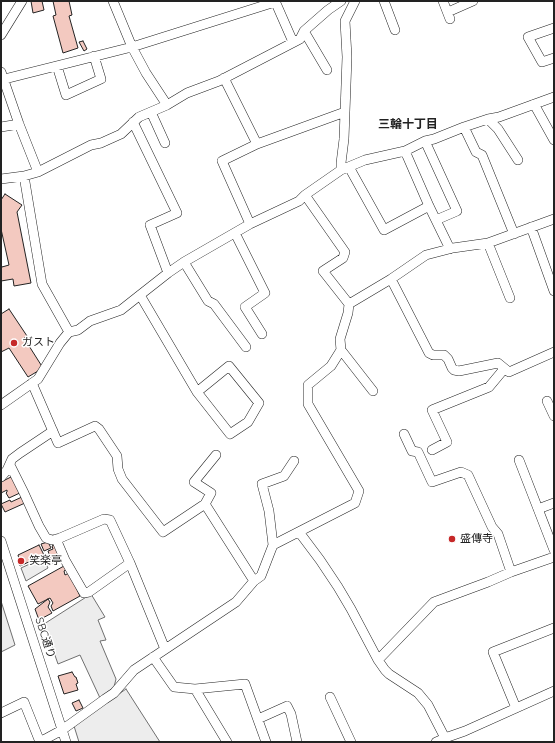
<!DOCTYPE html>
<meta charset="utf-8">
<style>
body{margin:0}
#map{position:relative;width:555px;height:743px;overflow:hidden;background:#fff;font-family:Quicksand,sans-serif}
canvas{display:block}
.frame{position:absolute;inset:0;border:2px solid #222;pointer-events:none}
</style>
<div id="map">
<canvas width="555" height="743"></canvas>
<div class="frame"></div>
</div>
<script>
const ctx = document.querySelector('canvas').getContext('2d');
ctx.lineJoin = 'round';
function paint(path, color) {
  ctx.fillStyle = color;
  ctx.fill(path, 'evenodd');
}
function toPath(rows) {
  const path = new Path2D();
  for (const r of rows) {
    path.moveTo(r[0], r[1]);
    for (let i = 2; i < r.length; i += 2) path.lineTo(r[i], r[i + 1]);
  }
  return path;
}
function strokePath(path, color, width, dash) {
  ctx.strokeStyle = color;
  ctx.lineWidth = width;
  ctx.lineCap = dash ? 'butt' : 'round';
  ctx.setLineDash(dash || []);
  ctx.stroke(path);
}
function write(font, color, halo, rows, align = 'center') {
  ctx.font = font + ' Quicksand,"Noto Sans JP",sans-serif';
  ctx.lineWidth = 3;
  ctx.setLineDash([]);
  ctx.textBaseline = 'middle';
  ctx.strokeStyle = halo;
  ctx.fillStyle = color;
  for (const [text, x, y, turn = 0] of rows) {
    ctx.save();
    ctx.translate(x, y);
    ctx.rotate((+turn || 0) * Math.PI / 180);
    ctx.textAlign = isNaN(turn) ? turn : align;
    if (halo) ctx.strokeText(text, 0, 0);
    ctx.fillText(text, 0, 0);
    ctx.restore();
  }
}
const parking = toPath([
 [43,558,48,568,26,581,21,568,43,558],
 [91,594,105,617,98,620,106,640,100,641,116,679,114,687,100,698,80,655,58,664,44,624,91,594],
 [1,601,15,645,1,652,1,601],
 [126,689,160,742,79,742,74,726,126,689]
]);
paint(parking, '#ededed');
strokePath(parking, '#6f6f6f', 1);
const building = toPath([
 [31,1,42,1,44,10,33,13,31,1],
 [53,1,69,1,72,15,69,16,78,48,63,53,53,16,56,15,53,1],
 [83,41,87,49,84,51,79,42,83,41],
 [5,194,22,205,17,212,31,283,14,286,13,279,1,281,1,264,2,267,9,265,1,229,1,200,5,194],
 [9,309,27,336,24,338,43,368,28,377,9,348,1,352,1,314,9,309],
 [13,476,22,492,9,498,6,493,7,492,7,490,1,493,1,482,13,476],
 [22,497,25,503,5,512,1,504,10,500,11,502,22,497],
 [48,542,51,548,44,551,41,544,48,542],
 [55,544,59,556,58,557,59,561,53,564,48,551,53,549,52,546,55,544],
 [39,545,44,555,20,566,18,560,19,559,18,555,39,545],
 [64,566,67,569,64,571,65,575,69,573,80,596,53,611,51,606,53,603,50,598,38,604,28,586,64,566],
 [48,599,50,602,48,607,52,613,39,620,35,609,48,599],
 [72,672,75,677,76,677,78,683,76,684,78,690,64,694,58,676,72,672],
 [79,700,83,708,76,711,72,703,79,700]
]);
paint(building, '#f3c9c0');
strokePath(building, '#222', 1);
const minor = toPath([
 [113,1,132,47,146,73,167,105],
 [275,1,293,42],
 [384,1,395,30],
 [443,1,450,19],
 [448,12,473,1],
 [554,28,528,37,542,62,554,58],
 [304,31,327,70],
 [1,35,22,1],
 [57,66,66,95,101,79,94,56],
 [1,72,19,124,38,172],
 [224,78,257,144],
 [1,80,132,47,275,2],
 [534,104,554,140],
 [151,112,165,143],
 [488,119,498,129,518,160],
 [133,122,177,213,150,225,168,273],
 [1,127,19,124],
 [464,127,476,152,482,155,514,234],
 [425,141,457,211,436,220],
 [405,151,429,206,450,249],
 [349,167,384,230,429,206],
 [341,170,341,163,344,139,345,112,347,57,345,21,355,1],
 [24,176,42,284,69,332],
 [1,179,24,176,38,172,91,145,101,143,121,134,139,117,167,105,187,93,219,81,300,39,304,31,328,10,341,1],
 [305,195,345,252,343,258,323,271,349,304],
 [250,224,222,161,257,144,345,112],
 [531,227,554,291],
 [235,233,265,293,245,307,262,334],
 [488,243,510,298],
 [184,262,208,301,214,304,246,347],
 [391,279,429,353,433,355,444,355,448,359,452,368,454,370,459,371,498,363,509,372,554,352],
 [140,295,197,392,230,434,248,422,259,403,229,366,197,392],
 [341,350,373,391],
 [32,383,58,443,95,426,99,429,117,456,118,469,122,479,163,532,205,504],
 [547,401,554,416],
 [1,405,38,379,60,343,69,332,78,330,90,321,121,310,140,295,168,273,184,262,250,224,299,201,305,195,341,170,365,160,405,151,425,141,434,139,464,127,488,119,499,117,554,97],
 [404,434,412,451,418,452,432,482,461,472,468,475,492,527,498,534,511,572],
 [432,450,447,442,432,410,489,387,504,369],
 [216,455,194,482,211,493,205,504,254,581],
 [519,460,554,550],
 [10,465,24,493,39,526,46,538,52,540,60,538,104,519,110,520,130,563,165,649],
 [1,477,7,470,12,459,20,453,53,431],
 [538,509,554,503],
 [299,532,320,560,338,587,351,609,378,660,385,670,389,674,418,693,428,705,445,738],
 [56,539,65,560,84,593,89,592,130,563],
 [1,541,66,742],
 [273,545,269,511,262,484,284,476,294,461],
 [153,657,174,687,195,689,245,684,266,742],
 [378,660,434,602,488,582,511,572,554,557],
 [195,689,227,742],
 [330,697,351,742],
 [516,708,493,652,554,628],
 [1,713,24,702,40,742],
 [258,719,287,706,291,714,297,742],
 [40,742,62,730,105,699,114,693,134,670,236,602,254,581,261,576,273,545,355,503,359,491,308,404,308,385,331,366,341,350,340,339,348,313,349,304,391,279,426,255,453,248,488,243,554,219],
 [436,742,445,738,465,731,554,691]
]);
strokePath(minor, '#222', 10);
strokePath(minor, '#fff', 9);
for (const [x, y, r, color] of [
 [14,343,4,"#c62828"],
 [452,539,4,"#c62828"],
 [21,561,4,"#c62828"]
]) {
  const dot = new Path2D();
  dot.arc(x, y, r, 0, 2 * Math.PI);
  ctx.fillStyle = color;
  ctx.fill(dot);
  strokePath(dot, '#fff', 1.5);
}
write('11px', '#222', '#fff', [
 ["ガスト",22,343],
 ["盛傳寺",460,539],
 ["笑楽亭",29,561]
], 'left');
write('11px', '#222', '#fff', [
 ["SBC通り",45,638,72]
]);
write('bold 12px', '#222', '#fff', [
 ["三輪十丁目",408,124]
]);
</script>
